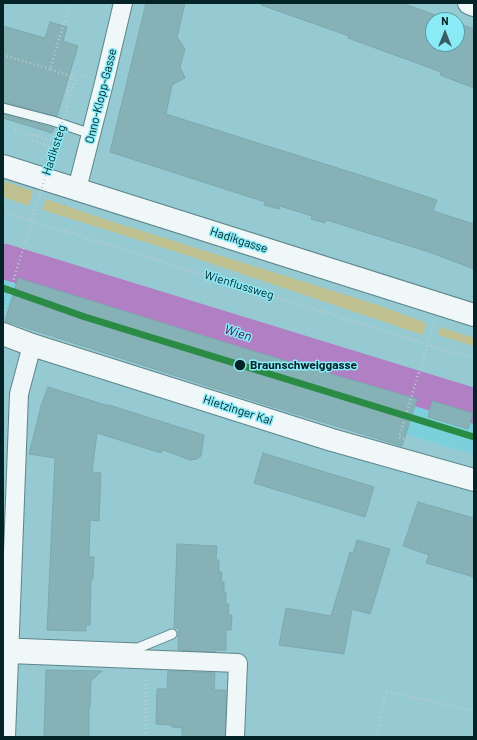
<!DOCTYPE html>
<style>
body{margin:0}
#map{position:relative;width:477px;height:740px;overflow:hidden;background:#96cad2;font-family:Barlow,sans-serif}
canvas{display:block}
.frame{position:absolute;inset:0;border:4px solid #032327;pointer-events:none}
.north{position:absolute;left:425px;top:12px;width:40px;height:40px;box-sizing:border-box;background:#8aebf7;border:1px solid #549ba4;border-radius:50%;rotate:0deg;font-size:11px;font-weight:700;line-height:16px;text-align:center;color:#032327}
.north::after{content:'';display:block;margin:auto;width:14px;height:18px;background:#365d63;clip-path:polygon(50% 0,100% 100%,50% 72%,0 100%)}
</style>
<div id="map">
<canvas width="477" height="740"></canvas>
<div class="frame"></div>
<div class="north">N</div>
</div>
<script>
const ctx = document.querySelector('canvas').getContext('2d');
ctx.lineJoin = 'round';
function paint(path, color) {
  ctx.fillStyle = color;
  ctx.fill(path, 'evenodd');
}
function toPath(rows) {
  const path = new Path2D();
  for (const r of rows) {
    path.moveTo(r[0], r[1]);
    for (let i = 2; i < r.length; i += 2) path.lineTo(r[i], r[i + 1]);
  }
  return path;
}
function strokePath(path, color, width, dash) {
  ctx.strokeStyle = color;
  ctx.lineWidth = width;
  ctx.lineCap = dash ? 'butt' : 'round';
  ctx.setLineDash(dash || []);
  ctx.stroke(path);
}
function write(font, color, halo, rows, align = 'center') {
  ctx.font = font + ' Barlow,sans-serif';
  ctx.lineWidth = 3;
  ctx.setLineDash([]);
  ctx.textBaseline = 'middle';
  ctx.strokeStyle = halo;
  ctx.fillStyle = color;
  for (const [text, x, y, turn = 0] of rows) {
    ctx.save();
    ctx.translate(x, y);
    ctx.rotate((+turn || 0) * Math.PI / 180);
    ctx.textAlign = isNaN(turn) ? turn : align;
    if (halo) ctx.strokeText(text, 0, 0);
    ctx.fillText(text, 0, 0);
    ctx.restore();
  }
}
paint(toPath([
 [3,271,474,417,474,454,453,448,453,451,451,450,451,448,3,309]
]), '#7bd0db');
paint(toPath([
 [3,181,33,191,29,206,3,197],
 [46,199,107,220,381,306,426,323,423,335,183,254,43,210],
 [440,327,474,338,474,346,438,335]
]), '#bfc090');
strokePath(toPath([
 [3,261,474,406]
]), '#b07fc4', 35);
const building = toPath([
 [146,3,185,3,177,37,185,49,180,67,185,78,172,85,166,114,366,177,437,200,433,211,474,224,474,269,429,252,371,234,327,220,325,223,311,219,312,216,280,206,279,209,264,205,265,202,110,152,146,3],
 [262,3,402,3,449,20,433,20,433,44,457,44,457,23,474,29,474,88,440,75,441,72,348,38,349,36,261,5,262,3],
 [50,22,67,27,63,41,78,46,57,116,3,102,3,26,45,38,50,22],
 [3,114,54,128,52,133,3,118,3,114],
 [18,278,253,351,417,399,402,446,270,406,5,321,18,278],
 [48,387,109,406,109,405,204,435,201,456,197,459,190,460,163,450,161,453,97,433,92,472,101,473,99,521,90,520,89,557,94,557,93,579,91,579,90,625,86,625,86,631,47,630,55,458,29,454,41,406,48,387],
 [432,401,473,413,468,429,428,417,432,401],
 [263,453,374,487,365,517,254,483,263,453],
 [418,502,474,518,474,577,426,563,429,555,403,546,418,502],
 [357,540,390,549,370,614,352,609,344,654,279,645,286,608,331,616,350,552,353,553,357,540],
 [177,544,217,546,216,560,219,560,219,572,222,572,221,582,224,582,224,592,226,593,226,604,229,604,228,615,232,615,231,630,226,630,226,650,215,650,215,652,178,650,179,628,174,628,177,544],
 [46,670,102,671,91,681,90,708,89,708,89,737,44,737,46,670],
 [168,671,215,673,214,690,226,690,225,737,182,737,182,728,172,727,172,725,156,724,157,689,167,689,168,671]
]);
paint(building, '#85b1b7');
strokePath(building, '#7da8ae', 1);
const lane = toPath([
 [3,108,53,121,91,134],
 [10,643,138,648,172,634]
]);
const street = toPath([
 [77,189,104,83,123,3],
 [9,654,238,663,235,737],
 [6,737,19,394,32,345]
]);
const secondary = toPath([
 [469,3,474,5]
]);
const primary = toPath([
 [3,166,474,315],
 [3,334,32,345,332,440,474,480]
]);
strokePath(lane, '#5d858a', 11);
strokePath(street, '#5d858a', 20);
strokePath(secondary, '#5d858a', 24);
strokePath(primary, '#5d858a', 24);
strokePath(toPath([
 [3,55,50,69],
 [73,74,87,78],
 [71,79,67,94,71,95],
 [67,107,76,78,50,69,70,3],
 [15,129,57,142],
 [33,134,31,140,51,147,49,153],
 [3,212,474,359],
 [146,737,146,678],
 [376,737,386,691,474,711],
 [471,737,474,728]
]), '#bccdcf', 2.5, [1, 3]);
strokePath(lane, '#eff7f8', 9);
strokePath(street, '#eff7f8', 18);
strokePath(secondary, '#eff7f8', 22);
strokePath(primary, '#eff7f8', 22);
strokePath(toPath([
 [3,314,67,107],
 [404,439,399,437,434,323]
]), '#bccdcf', 2.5, [1, 3]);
strokePath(toPath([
 [3,288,85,317,474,437]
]), '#2a8c44', 7);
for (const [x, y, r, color] of [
 [240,365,6,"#032327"]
]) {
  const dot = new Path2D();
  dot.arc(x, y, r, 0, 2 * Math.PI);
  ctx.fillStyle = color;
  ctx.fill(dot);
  strokePath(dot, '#8aebf7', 1.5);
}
write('12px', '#032327', '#8aebf7', [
 ["Onno-Klopp-Gasse",101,96,-76],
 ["Hadiksteg",54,150,-72],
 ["Hadikgasse",239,240,18],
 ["Wienflussweg",239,285,17],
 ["Hietzinger Kai",238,410,18]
]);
write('bold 12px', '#032327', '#8aebf7', [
 ["Braunschweiggasse",250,365]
], 'left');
write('italic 13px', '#4c114f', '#8aebf7', [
 ["Wien",238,333,17]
]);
</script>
